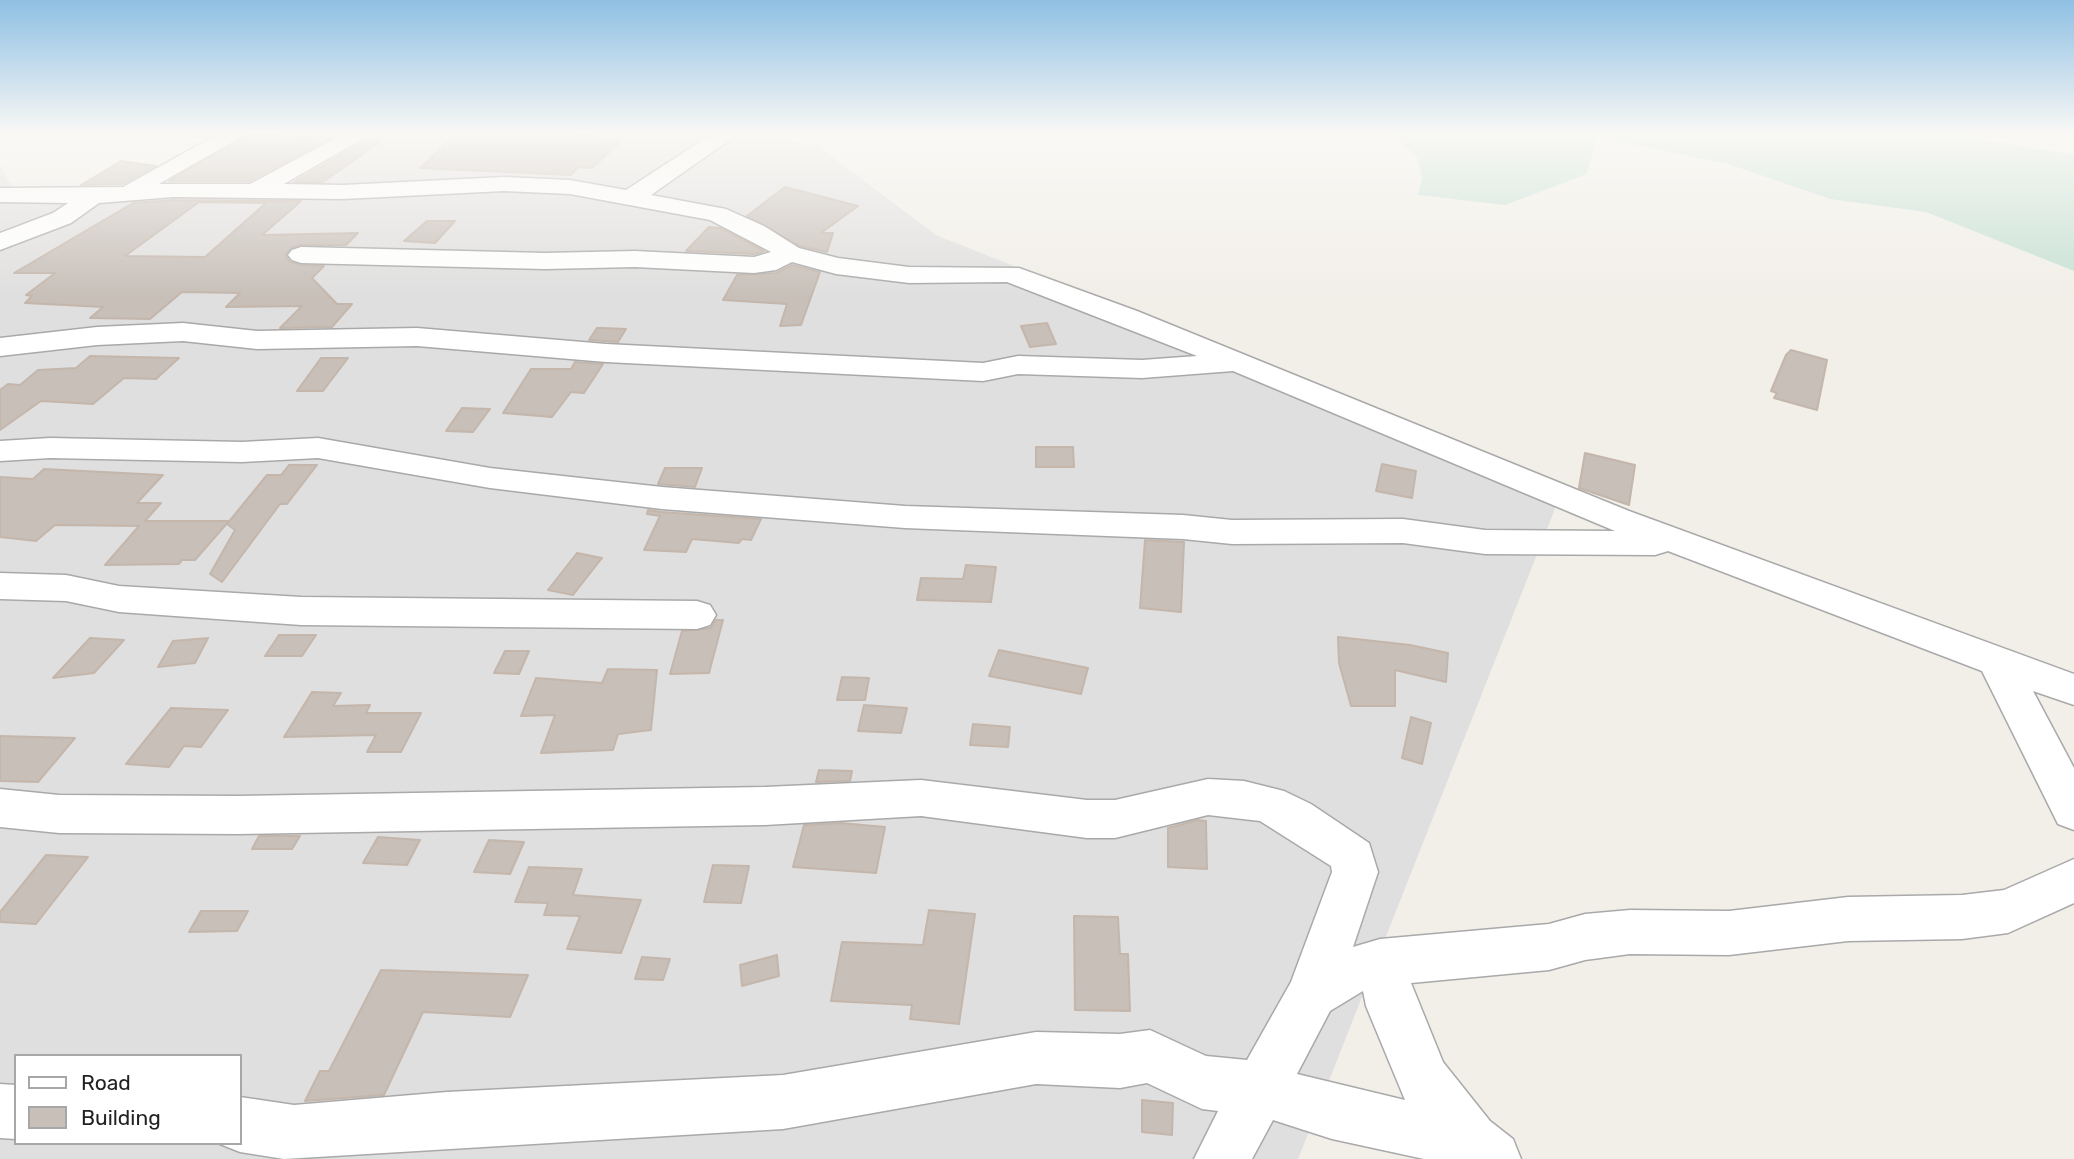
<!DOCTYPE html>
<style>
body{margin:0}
#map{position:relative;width:2074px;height:1159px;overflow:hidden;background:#f2efe9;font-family:Rubik,sans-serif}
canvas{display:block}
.legend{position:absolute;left:14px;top:1054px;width:228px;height:91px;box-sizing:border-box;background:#fff;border:2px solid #a7a7a7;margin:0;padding:9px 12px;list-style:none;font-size:21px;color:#222}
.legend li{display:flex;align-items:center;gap:14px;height:35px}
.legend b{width:35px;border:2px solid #a7a7a7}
</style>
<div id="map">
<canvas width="2074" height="1159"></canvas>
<ul class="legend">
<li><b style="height:9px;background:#fff"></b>Road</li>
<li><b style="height:19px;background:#c7bfb8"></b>Building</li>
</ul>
</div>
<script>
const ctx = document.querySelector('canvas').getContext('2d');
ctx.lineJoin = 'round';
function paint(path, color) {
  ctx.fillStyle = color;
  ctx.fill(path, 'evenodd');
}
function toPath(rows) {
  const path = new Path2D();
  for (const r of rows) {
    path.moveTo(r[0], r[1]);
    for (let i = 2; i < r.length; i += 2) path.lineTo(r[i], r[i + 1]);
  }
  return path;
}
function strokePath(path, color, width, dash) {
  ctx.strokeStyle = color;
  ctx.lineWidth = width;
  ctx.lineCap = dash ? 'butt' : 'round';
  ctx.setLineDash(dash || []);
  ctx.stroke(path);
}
paint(toPath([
 [340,134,766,134,819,147,936,235,1564,486,1298,1159,0,1159,0,166,15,192,245,184],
 [16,1056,240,1056,240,1143,16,1143]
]), '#e0dfdf');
paint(toPath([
 [1394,134,1951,134,2074,155,2074,271,1926,212,1830,199,1728,164,1597,137,1587,174,1505,205,1418,195,1422,178,1418,159]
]), '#c6e0d4');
const building = toPath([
 [456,134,578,134,620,142,592,168,578,167,571,175,420,168,456,134],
 [248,135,331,138,249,181,169,181,248,135],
 [368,139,384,139,323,182,294,182,368,139],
 [121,161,156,166,122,184,81,185,121,161],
 [785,187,858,206,821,233,833,233,827,252,800,246,747,216,785,187],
 [173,200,301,201,262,235,358,233,346,245,300,245,291,248,285,255,290,262,300,265,324,266,312,278,337,304,352,304,332,327,280,328,302,306,226,307,240,293,182,292,150,319,90,318,103,307,25,303,32,296,26,295,55,273,14,273,133,203,173,200],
 [199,202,266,203,205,257,125,256,199,202],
 [427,221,455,221,435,243,404,241,427,221],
 [709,227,720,228,764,251,754,254,686,251,709,227],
 [792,265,820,272,801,325,780,326,787,304,723,300,737,275,776,273,792,265],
 [1047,323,1056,344,1030,347,1021,326,1047,323],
 [597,328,602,328,626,329,618,342,589,340,597,328],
 [1791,350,1827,360,1817,410,1774,398,1777,393,1771,391,1786,355,1791,350],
 [90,356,179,358,156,379,124,378,93,404,41,401,0,430,0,390,8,384,20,385,38,370,76,368,90,356],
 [321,358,348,358,323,391,297,391,321,358],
 [575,362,603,364,584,393,571,392,552,417,503,413,531,369,571,369,575,362],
 [462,408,490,409,473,432,446,431,462,408],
 [1036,447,1073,447,1074,467,1036,467,1036,447],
 [1585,453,1635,465,1629,505,1579,488,1585,453],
 [1382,464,1416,471,1412,498,1376,491,1382,464],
 [289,465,317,465,287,504,280,504,222,582,210,574,235,530,227,524,267,475,281,475,289,465],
 [665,468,702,468,695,487,658,484,665,468],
 [44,469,163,475,137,503,161,503,145,521,229,521,195,560,182,560,179,564,105,565,139,526,55,525,36,541,0,537,0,477,33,479,44,469],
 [648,510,662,512,761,519,751,540,742,539,739,543,692,539,686,552,644,550,660,516,647,514,648,510],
 [1145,540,1184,542,1181,612,1140,608,1145,540],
 [577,553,602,558,573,595,548,590,577,553],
 [966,565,996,567,991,602,917,600,921,578,963,579,966,565],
 [716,620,723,620,709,673,670,674,682,631,711,628,716,620],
 [279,635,316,635,302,656,265,656,279,635],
 [1338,637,1410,645,1448,653,1446,682,1395,670,1395,706,1351,706,1339,663,1338,637],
 [90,638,124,640,94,673,53,678,90,638],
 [208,638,195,663,158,667,173,641,208,638],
 [999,650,1088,668,1081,694,989,676,999,650],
 [505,651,529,651,519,674,494,673,505,651],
 [608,669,657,670,651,730,618,734,613,750,541,753,555,715,521,716,536,678,602,683,608,669],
 [842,677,869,678,865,700,837,700,842,677],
 [312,692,341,693,333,706,370,705,366,713,421,713,401,752,367,752,376,735,284,737,312,692],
 [864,705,907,708,901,733,858,731,864,705],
 [171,708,228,710,201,747,184,746,169,767,126,764,171,708],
 [1411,717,1431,723,1422,764,1402,758,1411,717],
 [973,724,1010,727,1008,747,970,745,973,724],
 [0,736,75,738,38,782,0,781,0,736],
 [819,770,852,771,850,781,816,782,819,770],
 [1198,820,1206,821,1207,869,1168,867,1168,828,1198,820],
 [841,823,885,827,876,873,793,867,804,825,841,823],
 [259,836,300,836,292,849,252,849,259,836],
 [378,837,420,840,407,865,363,863,378,837],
 [489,840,524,842,510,874,474,872,489,840],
 [46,855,88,857,36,924,0,922,0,912,46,855],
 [713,865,749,866,741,903,704,902,713,865],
 [529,867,582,869,573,895,641,900,621,953,567,949,580,916,544,915,548,903,515,902,529,867],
 [929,910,975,914,959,1024,910,1019,912,1005,831,1001,842,942,923,945,929,910],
 [201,911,248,911,237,931,189,932,201,911],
 [1074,916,1118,917,1120,954,1128,954,1130,1011,1075,1010,1074,916],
 [777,955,779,976,742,986,740,965,777,955],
 [642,957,670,959,663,980,635,979,642,957],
 [381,970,528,975,510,1017,423,1012,384,1095,305,1101,320,1071,329,1071,381,970],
 [1142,1100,1173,1103,1172,1135,1142,1132,1142,1100]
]);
paint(building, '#c7bfb8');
strokePath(building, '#c4b6ab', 2);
const minor = toPath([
 [218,134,246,134,159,184,250,184,343,134,371,134,284,184,343,185,504,177,570,180,626,190,712,134,738,134,651,195,726,209,764,226,799,248,838,258,909,267,1019,268,1137,311,1629,511,2074,674,2074,705,2033,691,2074,768,2074,830,2058,824,1982,671,1668,551,1655,555,1485,554,1403,543,1232,544,1183,539,905,528,662,509,490,488,318,458,242,462,50,458,0,461,0,441,50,438,242,442,318,438,490,468,662,487,905,506,1183,515,1232,520,1403,519,1485,530,1615,531,1233,371,1142,378,1018,374,983,381,606,362,417,346,257,349,183,341,97,345,0,356,0,338,97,327,183,323,257,331,417,328,606,344,983,363,1018,356,1142,360,1197,356,1007,282,909,283,836,274,792,262,776,270,754,273,635,267,545,269,301,263,292,260,288,255,292,250,301,247,545,253,635,251,754,257,771,252,710,220,570,194,504,191,343,199,173,197,99,203,71,223,0,250,0,233,53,213,68,203,0,202,0,188,123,187,218,134],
 [0,573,66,575,119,586,301,597,697,601,710,605,716,615,710,625,697,629,301,625,119,612,66,601,0,599,0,573],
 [1208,779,1244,781,1284,791,1311,804,1369,843,1378,872,1353,947,1380,939,1549,924,1585,914,1630,910,1729,911,1848,897,1962,895,2004,890,2074,859,2074,903,2008,933,1962,939,1848,941,1729,955,1630,954,1585,960,1549,970,1411,983,1443,1062,1490,1121,1513,1139,1521,1159,1424,1159,1332,1139,1273,1120,1252,1159,1194,1159,1218,1111,1202,1109,1147,1083,1120,1088,1036,1084,783,1129,284,1159,240,1152,220,1144,240,1143,240,1097,294,1105,447,1092,783,1075,1036,1032,1120,1034,1150,1030,1206,1056,1247,1060,1291,982,1332,872,1331,866,1260,821,1208,815,1115,838,1087,838,921,816,765,825,238,834,59,833,0,827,0,789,59,795,238,796,765,787,921,780,1087,800,1115,800,1208,779],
 [1363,991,1366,1006,1405,1100,1297,1074,1330,1011,1363,991],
 [0,1084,16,1085,16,1139,0,1138,0,1084]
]);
strokePath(minor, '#a9a9a9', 3);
paint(minor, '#fff');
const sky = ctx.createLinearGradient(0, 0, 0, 297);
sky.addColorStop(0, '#8fc0e4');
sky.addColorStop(0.45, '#f9f8f5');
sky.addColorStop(1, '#f9f8f500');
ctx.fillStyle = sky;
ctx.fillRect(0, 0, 2074, 297);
</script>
